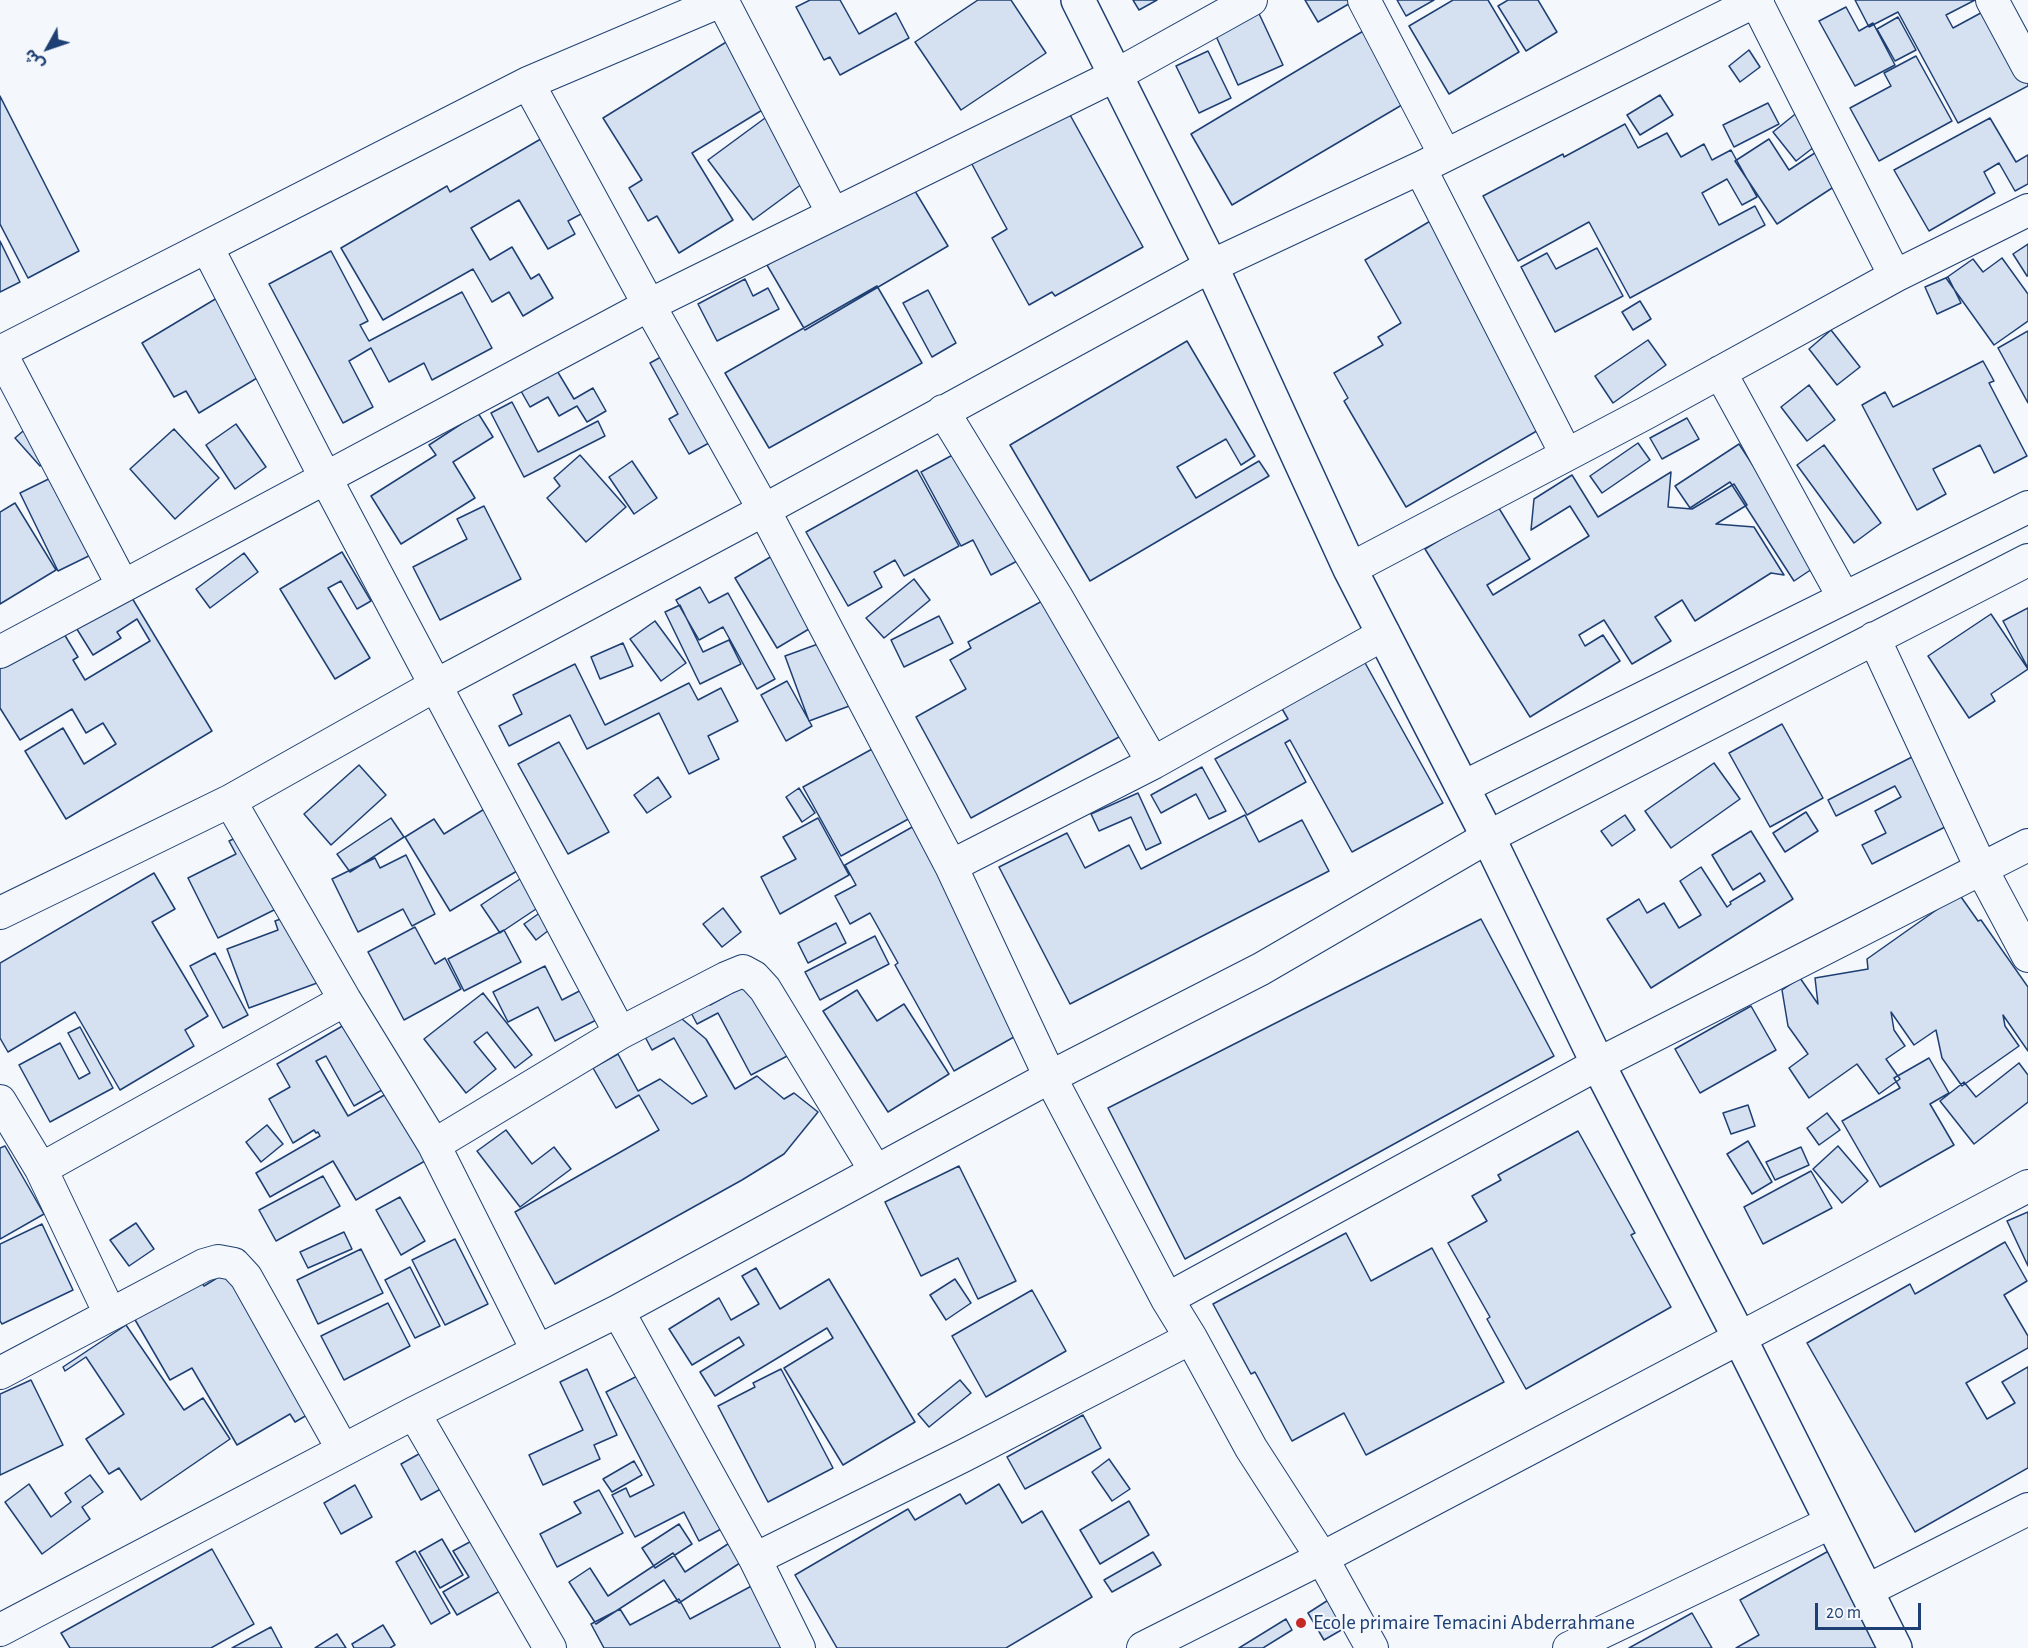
<!DOCTYPE html>
<meta charset="utf-8">
<style>
body{margin:0}
#map{position:relative;width:2028px;height:1648px;overflow:hidden;background:#f4f7fb;font-family:"Alegreya Sans","Noto Sans Arabic",sans-serif}
canvas{display:block}
.north{position:absolute;left:18px;top:18px;width:60px;height:60px;-webkit-text-stroke:4px #f4f7fb;paint-order:stroke;rotate:230deg;font-size:16px;font-weight:700;line-height:24px;text-align:center;color:#1d3f73}
.north::after{content:'';display:block;margin:auto;width:21px;height:27px;background:#1d3f73;clip-path:polygon(50% 0,100% 100%,50% 72%,0 100%)}
.scale{position:absolute;left:1815px;top:1603px;width:106px;height:27px;box-sizing:border-box;border:3px solid #1d3f73;border-top:0;padding-left:8px;font-size:18px;line-height:21px;white-space:nowrap;color:#1d3f73;-webkit-text-stroke:4px #f4f7fb;paint-order:stroke}
</style>
<div id="map">
<canvas width="2028" height="1648"></canvas>
<div class="north">ش</div>
<div class="scale">20 m</div>
</div>
<script>
const ctx = document.querySelector('canvas').getContext('2d');
ctx.lineJoin = 'round';
function paint(path, color) {
  ctx.fillStyle = color;
  ctx.fill(path, 'evenodd');
}
function toPath(rows) {
  const path = new Path2D();
  for (const r of rows) {
    path.moveTo(r[0], r[1]);
    for (let i = 2; i < r.length; i += 2) path.lineTo(r[i], r[i + 1]);
  }
  return path;
}
function strokePath(path, color, width, dash) {
  ctx.strokeStyle = color;
  ctx.lineWidth = width;
  ctx.lineCap = dash ? 'butt' : 'round';
  ctx.setLineDash(dash || []);
  ctx.stroke(path);
}
function write(font, color, halo, rows, align = 'center') {
  ctx.font = font + ' "Alegreya Sans",sans-serif';
  ctx.lineWidth = 4.5;
  ctx.setLineDash([]);
  ctx.textBaseline = 'middle';
  ctx.strokeStyle = halo;
  ctx.fillStyle = color;
  for (const [text, x, y, turn = 0] of rows) {
    ctx.save();
    ctx.translate(x, y);
    ctx.rotate((+turn || 0) * Math.PI / 180);
    ctx.textAlign = isNaN(turn) ? turn : align;
    if (halo) ctx.strokeText(text, 0, 0);
    ctx.fillText(text, 0, 0);
    ctx.restore();
  }
}
const building = toPath([
 [810,0,840,0,859,34,896,13,909,38,840,75,830,57,824,60,796,7,810,0],
 [978,0,1011,0,1046,53,961,110,915,42,978,0],
 [1133,0,1157,0,1139,10,1133,0],
 [1305,0,1351,0,1352,2,1318,22,1305,0],
 [1397,0,1434,0,1406,16,1397,0],
 [1453,0,1488,0,1519,52,1449,94,1409,26,1453,0],
 [1508,0,1538,0,1557,32,1526,51,1498,6,1508,0],
 [1855,0,1975,0,1946,15,1953,28,1990,8,2028,79,2028,86,1958,123,1898,12,1869,27,1855,0],
 [1255,5,1283,65,1238,85,1211,25,1255,5],
 [1846,7,1859,31,1873,23,1895,65,1855,86,1819,21,1846,7],
 [1898,17,1916,50,1895,61,1877,29,1898,17],
 [1370,27,1412,99,1232,205,1191,134,1370,27],
 [736,36,777,101,692,153,733,220,679,253,657,216,648,221,629,188,642,180,603,118,736,36],
 [1749,50,1760,67,1740,82,1729,66,1749,50],
 [1208,51,1231,98,1199,113,1176,66,1208,51],
 [1916,56,1952,121,1879,161,1850,108,1891,86,1884,73,1916,56],
 [1660,95,1673,115,1640,135,1627,115,1660,95],
 [0,96,79,251,28,278,0,224,0,96],
 [1768,103,1779,124,1734,147,1723,125,1768,103],
 [1064,104,1143,247,1055,296,1052,292,1029,305,992,238,1007,229,968,157,1064,104],
 [776,110,821,170,753,220,708,160,776,110],
 [1799,111,1823,140,1796,161,1773,132,1799,111],
 [1990,118,2016,162,2028,155,2028,184,2015,191,1999,163,1984,172,1995,193,1929,231,1894,170,1990,118],
 [1625,124,1638,148,1667,133,1681,157,1704,144,1712,160,1731,150,1757,197,1742,205,1727,179,1702,193,1719,225,1755,206,1765,225,1630,298,1589,222,1518,261,1483,196,1563,154,1564,157,1625,124],
 [551,133,594,207,568,221,575,234,548,249,519,200,471,228,490,260,512,247,531,279,539,274,553,298,523,316,509,292,492,302,473,269,383,320,341,248,447,186,450,192,551,133],
 [1769,139,1789,170,1833,141,1855,173,1777,224,1735,161,1769,139],
 [909,181,948,246,805,330,767,265,909,181],
 [1437,217,1547,425,1406,507,1344,401,1348,398,1334,373,1383,345,1378,337,1401,323,1365,260,1437,217],
 [0,241,20,282,0,292,0,241],
 [2028,244,2028,276,2027,276,2013,254,2028,244],
 [1597,248,1623,296,1555,332,1521,267,1547,253,1556,269,1597,248],
 [331,251,368,321,360,325,369,341,462,292,492,348,432,380,424,363,389,382,371,348,349,361,373,407,343,423,269,284,331,251],
 [2002,258,2028,294,2028,321,1994,345,1946,278,1973,259,1983,272,2002,258],
 [1948,277,1961,303,1937,314,1925,287,1948,277],
 [745,279,753,296,768,288,779,309,717,341,698,304,745,279],
 [877,286,922,363,769,448,725,373,877,286],
 [928,290,956,343,932,357,903,303,928,290],
 [217,298,262,375,199,413,186,391,174,397,142,343,217,298],
 [1640,301,1651,319,1633,330,1622,312,1640,301],
 [1831,330,1860,367,1837,385,1809,349,1831,330],
 [2028,331,2028,403,1998,348,2028,331],
 [1648,340,1666,365,1613,403,1595,376,1648,340],
 [1187,341,1255,456,1241,465,1226,439,1177,467,1196,498,1259,461,1269,476,1090,581,1010,445,1187,341],
 [670,352,718,438,689,454,669,419,678,414,650,363,670,352],
 [1983,361,1994,381,1989,383,2027,456,1994,473,1980,445,1933,469,1946,494,1917,510,1862,405,1885,392,1893,407,1983,361],
 [553,364,574,399,593,388,606,411,587,422,577,406,559,416,548,397,530,407,517,384,553,364],
 [1809,385,1835,420,1807,441,1781,407,1809,385],
 [512,402,538,452,598,421,605,436,524,477,491,413,512,402],
 [478,413,493,437,453,462,475,498,401,544,371,496,436,455,429,445,478,413],
 [1687,418,1699,439,1662,459,1650,438,1687,418],
 [236,424,266,467,235,489,206,445,236,424],
 [30,425,55,453,40,466,15,438,30,425],
 [174,429,219,478,175,519,130,469,174,429],
 [1638,443,1650,460,1602,493,1590,476,1638,443],
 [1739,444,1818,565,1794,581,1730,482,1690,508,1675,486,1739,444],
 [1824,445,1881,523,1854,543,1797,465,1824,445],
 [960,451,1019,560,991,575,973,540,961,546,921,472,960,451],
 [580,455,626,507,586,542,547,498,560,486,554,478,580,455],
 [632,461,657,498,634,514,609,477,632,461],
 [917,470,959,546,904,576,895,560,874,572,882,587,848,606,806,532,917,470],
 [65,471,103,549,58,571,20,493,65,471],
 [1671,472,1668,507,1692,509,1734,484,1747,505,1716,524,1754,527,1784,575,1771,573,1695,621,1682,600,1655,617,1671,641,1632,664,1604,620,1579,635,1585,646,1603,635,1620,661,1530,717,1425,549,1497,505,1530,559,1487,585,1493,595,1589,536,1570,506,1531,530,1534,499,1572,475,1598,517,1671,472],
 [15,503,56,570,0,604,0,512,15,503],
 [484,506,521,579,440,620,413,567,467,539,457,519,484,506],
 [342,552,371,601,357,609,341,581,328,588,370,658,335,679,280,589,342,552],
 [244,553,258,572,210,608,196,589,244,553],
 [772,556,814,626,777,648,735,578,772,556],
 [914,579,930,600,884,638,866,618,914,579],
 [700,587,709,603,728,593,775,679,757,689,723,627,699,640,676,600,700,587],
 [129,593,212,731,66,819,25,751,63,728,84,764,116,744,103,723,86,733,72,709,20,740,0,708,0,652,55,619,78,657,73,660,85,680,150,641,137,619,117,632,121,638,93,655,75,626,129,593],
 [1044,600,1119,737,971,818,916,717,966,689,950,660,971,648,968,642,1044,600],
 [680,605,703,652,729,640,741,664,700,684,665,612,680,605],
 [2028,608,2028,668,2003,621,2028,608],
 [1991,614,2028,669,1991,694,1995,701,1969,718,1928,656,1991,614],
 [939,616,953,643,904,667,891,640,939,616],
 [655,621,686,663,661,681,630,639,655,621],
 [829,640,852,705,809,721,785,656,829,640],
 [623,643,633,666,600,679,591,657,623,643],
 [1364,661,1443,803,1352,852,1290,740,1285,743,1306,782,1247,815,1215,759,1288,719,1281,707,1364,661],
 [575,664,605,725,689,683,698,700,721,688,738,721,708,736,719,759,689,774,659,713,587,749,570,715,509,746,499,726,522,714,513,695,575,664],
 [787,681,812,726,786,741,761,695,787,681],
 [1782,724,1823,798,1770,827,1729,753,1782,724],
 [559,742,609,832,568,854,518,764,559,742],
 [874,748,912,817,841,856,803,787,874,748],
 [1912,757,1947,826,1872,864,1862,845,1886,833,1875,811,1901,797,1895,786,1836,816,1828,800,1912,757],
 [1714,763,1740,799,1671,848,1645,811,1714,763],
 [359,765,386,795,331,845,304,814,359,765],
 [1202,767,1226,811,1209,819,1196,794,1161,813,1151,795,1202,767],
 [658,777,671,797,647,813,634,795,658,777],
 [799,788,815,813,802,822,786,797,799,788],
 [1138,793,1161,843,1146,850,1131,817,1099,831,1091,814,1138,793],
 [486,808,522,868,450,911,405,837,434,819,444,834,486,808],
 [1806,812,1818,831,1785,852,1773,833,1806,812],
 [1245,815,1259,842,1302,820,1329,871,1070,1004,999,867,1067,833,1085,868,1129,845,1141,869,1245,815],
 [1625,815,1635,830,1612,846,1601,831,1625,815],
 [391,818,404,837,350,872,337,854,391,818],
 [818,818,849,875,780,914,761,877,796,859,783,837,818,818],
 [914,826,1028,1029,954,1071,895,965,898,963,870,913,850,924,835,896,856,885,845,865,914,826],
 [255,829,292,901,218,938,188,878,236,854,229,841,255,829],
 [1751,831,1793,899,1651,988,1607,919,1639,899,1647,913,1664,903,1679,928,1701,915,1680,881,1701,867,1727,907,1731,904,1730,902,1765,881,1760,873,1733,890,1712,855,1751,831],
 [406,855,435,914,412,926,403,909,358,932,332,879,375,858,380,868,406,855],
 [154,873,175,909,152,922,208,1016,185,1030,194,1046,120,1090,75,1012,8,1052,0,1038,0,963,154,873],
 [526,875,545,903,500,933,481,905,526,875],
 [1959,894,1978,921,1981,920,2028,987,2028,1051,2003,1015,2005,1026,2019,1046,1962,1086,1942,1058,1936,1030,1914,1045,1891,1012,1894,1030,1905,1046,1886,1059,1900,1079,1879,1094,1857,1064,1809,1098,1789,1068,1808,1054,1788,1026,1782,990,1800,978,1818,1004,1815,978,1868,969,1867,959,1959,894],
 [723,908,741,932,722,947,703,924,723,908],
 [303,911,328,979,249,1008,227,949,278,930,275,921,303,911],
 [541,912,553,927,536,940,524,924,541,912],
 [1481,919,1554,1056,1185,1259,1108,1108,1481,919],
 [836,923,846,943,808,963,798,943,836,923],
 [415,927,435,964,445,958,461,989,404,1020,368,952,415,927],
 [504,930,521,962,464,991,448,959,504,930],
 [875,936,889,964,820,1000,805,972,875,936],
 [215,953,248,1015,223,1028,190,966,215,953],
 [545,966,562,1000,593,984,608,1014,555,1041,538,1007,508,1022,493,992,545,966],
 [752,982,791,1054,751,1075,718,1013,697,1024,688,1007,706,997,710,1005,752,982],
 [857,990,877,1021,904,1004,949,1074,888,1112,823,1011,857,990],
 [483,993,532,1055,515,1068,487,1032,474,1042,496,1069,466,1093,424,1039,483,993],
 [1751,1006,1776,1050,1700,1093,1675,1049,1751,1006],
 [676,1014,706,1039,735,1089,757,1076,784,1099,794,1093,818,1112,784,1154,742,1180,555,1284,515,1212,659,1130,639,1095,616,1108,593,1068,618,1054,638,1091,660,1079,692,1104,707,1096,674,1038,652,1050,643,1033,676,1014],
 [351,1021,389,1086,354,1106,326,1056,316,1061,348,1116,393,1090,432,1157,356,1200,333,1161,270,1197,256,1173,320,1136,318,1132,316,1133,314,1130,293,1143,269,1099,290,1087,277,1064,351,1021],
 [80,1027,113,1088,50,1122,19,1065,60,1043,79,1079,90,1073,68,1033,80,1027],
 [1929,1058,1949,1093,1930,1104,1954,1145,1880,1187,1842,1121,1900,1088,1894,1078,1929,1058],
 [2019,1063,2028,1075,2028,1102,1974,1144,1940,1101,1964,1082,1976,1097,2019,1063],
 [1748,1105,1755,1126,1731,1134,1723,1113,1748,1105],
 [1827,1113,1840,1130,1819,1145,1807,1128,1827,1113],
 [267,1125,283,1144,261,1162,246,1142,267,1125],
 [506,1130,532,1164,554,1147,571,1169,520,1207,477,1151,506,1130],
 [1578,1131,1635,1233,1631,1235,1671,1307,1526,1389,1487,1319,1490,1317,1448,1243,1487,1221,1472,1196,1501,1180,1498,1175,1578,1131],
 [1748,1141,1772,1182,1752,1194,1727,1154,1748,1141],
 [5,1146,44,1214,0,1239,0,1148,5,1146],
 [1838,1146,1868,1181,1842,1203,1813,1169,1838,1146],
 [1801,1147,1809,1165,1775,1180,1766,1162,1801,1147],
 [959,1166,1016,1281,978,1299,958,1258,921,1276,885,1202,959,1166],
 [1811,1171,1832,1208,1763,1244,1744,1207,1811,1171],
 [323,1176,340,1206,276,1241,259,1210,323,1176],
 [400,1197,425,1241,401,1255,376,1210,400,1197],
 [2028,1212,2028,1266,2007,1221,2028,1212],
 [136,1223,154,1249,129,1266,110,1240,136,1223],
 [42,1224,73,1290,2,1324,0,1321,0,1244,42,1224],
 [344,1232,352,1249,308,1268,300,1252,344,1232],
 [1346,1233,1371,1281,1432,1248,1504,1382,1366,1455,1344,1413,1292,1441,1255,1372,1251,1374,1213,1304,1346,1233],
 [455,1239,488,1304,445,1325,412,1260,455,1239],
 [2005,1242,2027,1281,2004,1295,2028,1336,2028,1348,1966,1383,1987,1419,2015,1403,2002,1382,2028,1367,2028,1468,1915,1532,1807,1343,1910,1284,1915,1294,2005,1242],
 [361,1249,383,1293,318,1324,297,1280,361,1249],
 [243,1262,326,1404,295,1422,290,1414,237,1445,192,1368,170,1380,134,1318,200,1280,204,1286,243,1262],
 [410,1267,440,1326,415,1338,385,1280,410,1267],
 [756,1268,780,1309,829,1279,915,1422,843,1465,784,1368,833,1338,827,1328,715,1396,700,1372,744,1345,739,1337,692,1365,669,1329,719,1298,731,1320,759,1304,742,1276,756,1268],
 [955,1279,971,1303,946,1320,930,1295,955,1279],
 [1032,1290,1066,1351,986,1397,952,1336,1032,1290],
 [388,1303,410,1346,344,1380,321,1336,388,1303],
 [126,1325,184,1410,203,1398,230,1439,141,1500,119,1468,109,1474,86,1439,124,1414,86,1357,65,1371,63,1367,126,1325],
 [653,1368,734,1522,699,1541,684,1512,635,1537,612,1495,626,1488,630,1497,654,1485,606,1392,653,1368],
 [587,1369,617,1435,594,1445,600,1459,543,1485,529,1455,583,1430,560,1382,587,1369],
 [781,1369,833,1468,768,1502,718,1406,755,1387,753,1383,781,1369],
 [31,1380,63,1445,0,1475,0,1394,31,1380],
 [960,1380,971,1393,929,1427,918,1414,960,1380],
 [1083,1415,1101,1448,1025,1489,1007,1457,1083,1415],
 [426,1450,446,1486,421,1500,401,1464,426,1450],
 [1109,1459,1130,1489,1112,1501,1092,1472,1109,1459],
 [634,1461,642,1475,612,1492,603,1479,634,1461],
 [90,1475,103,1492,82,1507,90,1519,42,1554,5,1502,29,1484,51,1517,71,1502,65,1493,90,1475],
 [999,1484,1022,1523,1042,1511,1092,1597,1006,1648,837,1648,795,1575,908,1509,915,1520,960,1494,966,1504,999,1484],
 [355,1485,372,1517,341,1534,324,1503,355,1485],
 [599,1490,623,1533,557,1567,540,1534,581,1513,574,1502,599,1490],
 [1129,1501,1149,1535,1100,1564,1080,1530,1129,1501],
 [679,1524,692,1544,655,1568,642,1548,679,1524],
 [481,1536,509,1586,457,1615,443,1592,469,1577,453,1551,481,1536],
 [737,1538,749,1557,679,1603,664,1580,596,1624,569,1582,590,1568,608,1596,673,1553,685,1572,737,1538],
 [442,1539,463,1575,440,1588,419,1552,442,1539],
 [1834,1548,1890,1648,1736,1648,1759,1635,1740,1600,1834,1548],
 [212,1549,254,1624,211,1648,70,1648,61,1633,212,1549],
 [415,1551,450,1613,431,1624,396,1562,415,1551],
 [1153,1552,1161,1565,1112,1592,1104,1580,1153,1552],
 [759,1582,795,1648,604,1648,591,1624,620,1609,630,1625,679,1599,690,1619,759,1582],
 [1333,1597,1350,1625,1324,1640,1308,1613,1333,1597],
 [1692,1613,1712,1648,1629,1648,1692,1613],
 [1286,1619,1292,1630,1263,1648,1239,1648,1286,1619],
 [383,1625,395,1645,390,1648,354,1648,352,1644,383,1625],
 [271,1627,282,1648,232,1648,271,1627],
 [337,1634,346,1648,315,1648,337,1634]
]);
paint(building, '#d5e0f0');
strokePath(building, '#1d3f73', 1.5);
const street = toPath([
 [722,0,833,214],
 [1364,0,1445,155],
 [1992,0,2028,67],
 [1756,1,1895,276],
 [528,83,649,305,764,510,951,866,1050,1077,1167,1299,1191,1338,1251,1448,1322,1558,1372,1648],
 [1420,168,1566,454],
 [207,247,325,477,620,1033,434,1145],
 [1720,372,1844,598],
 [943,411,1056,596,1153,763,951,866],
 [1350,569,1646,413,1895,276,2028,210],
 [123,586,0,352,528,83,723,0],
 [1874,638,1981,868,2028,956],
 [0,652,649,305,1116,75,1251,0],
 [1153,763,1384,634],
 [1463,787,2028,507],
 [230,801,345,1000,434,1145,537,1350],
 [0,913,230,801,436,685,764,510,1211,266,1420,168,1758,0],
 [620,1033,726,978,743,971,754,977,765,989,875,1170],
 [0,1101,41,1169,110,1314],
 [41,1169,345,1000],
 [1167,1299,1598,1064,2028,845],
 [618,1311,755,1559,799,1648],
 [0,1373,204,1265,218,1261,234,1264,246,1277,343,1450],
 [414,1413,550,1648],
 [755,1559,963,1456,1191,1338],
 [1866,1591,2028,1509],
 [0,1630,414,1413,618,1311,1050,1077,1261,969,1488,837,2028,560],
 [1143,1648,1322,1558,2028,1186],
 [1569,1648,1832,1522]
]);
const secondary = toPath([
 [1078,0,1211,266,1350,569,1488,837,1598,1064,1739,1337,1895,1648]
]);
strokePath(street, '#1d3f73', 34);
strokePath(secondary, '#1d3f73', 36);
strokePath(street, '#f4f7fb', 32);
strokePath(secondary, '#f4f7fb', 33);
for (const [x, y, r, color] of [
 [1301,1623,6,"#c62828"]
]) {
  const dot = new Path2D();
  dot.arc(x, y, r, 0, 2 * Math.PI);
  ctx.fillStyle = color;
  ctx.fill(dot);
  strokePath(dot, '#f4f7fb', 2);
}
write('21px', '#1d3f73', '#f4f7fb', [
 ["Ecole primaire Temacini Abderrahmane",1313,1623]
], 'left');
</script>
